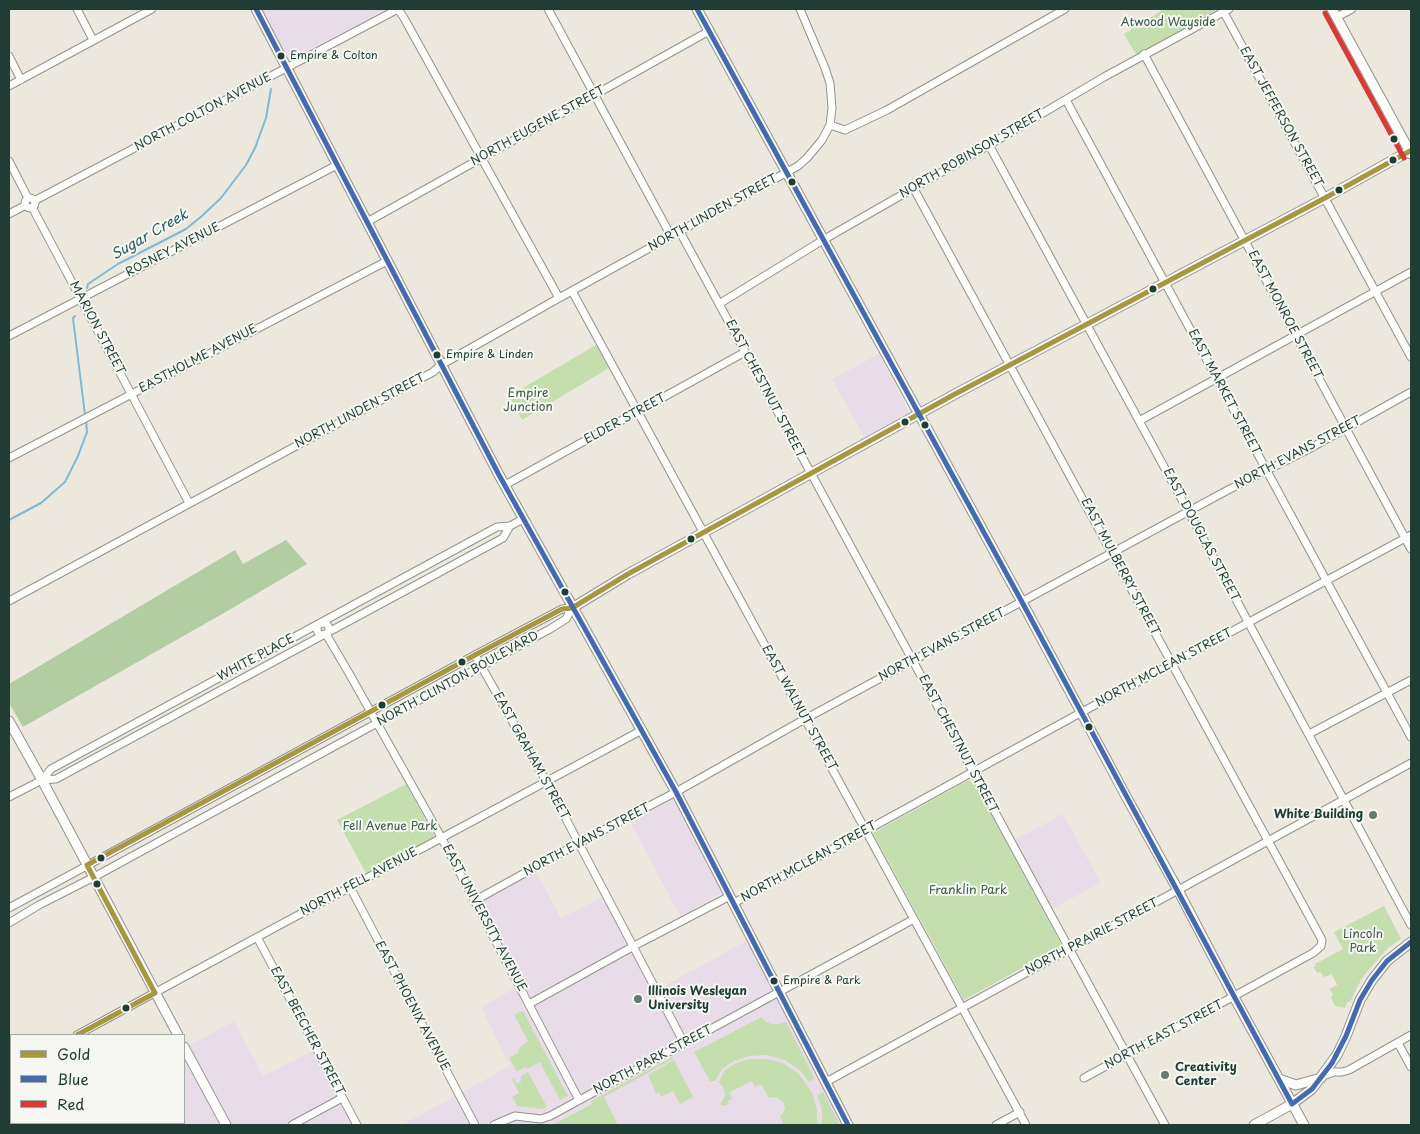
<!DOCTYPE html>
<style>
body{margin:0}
#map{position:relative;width:1420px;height:1134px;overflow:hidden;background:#ece8de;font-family:"Playpen Sans",sans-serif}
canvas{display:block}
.frame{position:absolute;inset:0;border:10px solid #1f3d34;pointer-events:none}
.legend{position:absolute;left:10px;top:1034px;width:175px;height:90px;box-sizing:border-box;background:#f6f6f2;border:1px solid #a0aca6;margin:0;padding:6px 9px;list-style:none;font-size:15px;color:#1f3d34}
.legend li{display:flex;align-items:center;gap:10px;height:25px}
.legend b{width:25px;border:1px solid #a0aca6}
</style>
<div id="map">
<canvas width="1420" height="1134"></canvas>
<div class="frame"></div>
<ul class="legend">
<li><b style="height:6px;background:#a69741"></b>Gold</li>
<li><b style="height:6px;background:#456bae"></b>Blue</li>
<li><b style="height:6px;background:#d83b35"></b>Red</li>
</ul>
</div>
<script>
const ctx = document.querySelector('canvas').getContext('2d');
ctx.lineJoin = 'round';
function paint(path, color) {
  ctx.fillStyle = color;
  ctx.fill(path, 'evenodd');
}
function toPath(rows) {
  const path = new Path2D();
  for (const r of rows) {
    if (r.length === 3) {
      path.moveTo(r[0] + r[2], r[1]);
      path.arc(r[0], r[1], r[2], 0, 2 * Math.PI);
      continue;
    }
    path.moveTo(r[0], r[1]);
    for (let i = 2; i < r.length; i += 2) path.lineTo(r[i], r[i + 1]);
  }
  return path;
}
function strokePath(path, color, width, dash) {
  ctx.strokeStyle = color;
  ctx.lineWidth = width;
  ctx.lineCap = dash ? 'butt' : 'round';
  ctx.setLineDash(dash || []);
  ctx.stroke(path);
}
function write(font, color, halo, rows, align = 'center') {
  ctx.font = font + ' "Playpen Sans",sans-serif';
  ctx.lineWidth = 4;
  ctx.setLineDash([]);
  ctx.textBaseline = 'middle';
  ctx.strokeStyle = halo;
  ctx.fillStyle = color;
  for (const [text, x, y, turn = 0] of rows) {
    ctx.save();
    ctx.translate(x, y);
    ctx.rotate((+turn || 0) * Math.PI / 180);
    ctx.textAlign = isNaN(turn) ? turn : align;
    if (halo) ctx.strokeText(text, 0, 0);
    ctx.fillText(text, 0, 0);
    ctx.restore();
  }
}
paint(toPath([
 [261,9,387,9,290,59,286,57],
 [879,354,908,411,908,413,864,437,832,379],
 [673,800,722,893,680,916,630,822],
 [1063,814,1101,883,1051,909,1014,840],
 [536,872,561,918,606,895,657,990,750,939,843,1125,402,1125,510,1066,481,1007,519,986,476,905],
 [234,1021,263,1076,318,1048,360,1125,17,1125,17,1123,184,1123,184,1048]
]), '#e8dce8');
paint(toPath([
 [1164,9,1216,9,1213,13,1137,56,1124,34],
 [596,345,609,368,522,420,509,396],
 [967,781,971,781,977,788,1062,946,964,1000,873,833],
 [406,784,435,838,367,875,337,820],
 [1384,906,1401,939,1388,948,1379,958,1362,978,1350,1002,1347,1002,1345,1008,1335,1006,1331,997,1333,995,1330,989,1337,985,1338,986,1331,973,1330,975,1324,977,1320,972,1317,973,1314,967,1316,966,1315,964,1343,949,1334,932],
 [523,1011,568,1096,560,1100,540,1062,527,1069,525,1067,517,1072,509,1058,518,1053,520,1047,528,1041,514,1015],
 [762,1017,765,1021,771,1024,779,1024,786,1022,815,1079,809,1082,801,1071,785,1060,767,1055,749,1056,734,1061,722,1069,715,1081,710,1081,694,1052],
 [672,1057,673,1059,604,1097,618,1125,552,1125,592,1104,591,1101],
 [749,1059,767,1059,783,1063,798,1073,812,1092,817,1110,817,1125,784,1125,780,1116,783,1113,785,1108,784,1103,781,1100,776,1097,769,1098,761,1084,755,1087,752,1081,730,1092,732,1099,728,1101,728,1104,724,1106,720,1104,723,1100,725,1094,723,1087,719,1082,724,1071,734,1064],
 [674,1060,693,1097,680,1104,673,1091,661,1097,659,1093,656,1093,648,1075],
 [528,1072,547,1107,544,1109,517,1106,512,1097,519,1093,512,1079,514,1078,517,1084,521,1081,521,1076],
 [823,1092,840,1125,822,1125,822,1111,818,1097,818,1095]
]), '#c5dead');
paint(toPath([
 [286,540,307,564,224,613,23,727,9,703,9,684,235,550,243,564]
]), '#b3cda3');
strokePath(toPath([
 [87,288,88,284,118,264,186,229,203,215,221,198,246,165,255,148,266,118,271,89],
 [75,316,73,318,85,415],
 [9,520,41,503,65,482,78,456,87,432,86,420],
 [9,1095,11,1107],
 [11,1125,11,1121]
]), '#82b8d3', 2);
const minor = toPath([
 [77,9,93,40],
 [398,9,404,18,559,298],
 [548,9,671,236],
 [1222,9,1411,357],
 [1337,17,1352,9],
 [1144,54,1411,549],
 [9,56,21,80],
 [9,86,152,9],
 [1066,100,1411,737],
 [830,125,845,130,887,110,1065,9],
 [989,145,1224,577,1411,925],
 [9,161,28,198],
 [914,189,1322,940,1321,946,1313,953,1084,1078],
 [30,203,5],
 [34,201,398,9],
 [32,207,189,503],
 [9,214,26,205],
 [367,222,709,31],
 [680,232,1165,1125],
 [572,291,1026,1125],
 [719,304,823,240,989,145,1104,77,1229,9],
 [9,336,337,165],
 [1139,421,1411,272],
 [9,458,387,261],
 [505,485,745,352],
 [9,601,433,372,441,365,559,298,798,166,807,158,822,140,830,125,832,108,830,83,825,68,800,9],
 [323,629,6],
 [326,634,350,675,441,837,579,1100],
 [475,655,546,781,684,1043],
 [1309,734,1411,680],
 [42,780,56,779,503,538,510,526],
 [9,797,42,780,51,769,497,527,510,526,523,519],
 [350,887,475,1125],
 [474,901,579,843,676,792,805,719,1228,490,1307,450,1411,392],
 [734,903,1082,712,1411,535],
 [9,908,475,655,562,609,572,608],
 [9,923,39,905,94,877,550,629,566,619,572,608],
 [257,937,357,1125],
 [529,1004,634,946,730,896],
 [77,1035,263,934,642,730],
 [1398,1043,1411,1067],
 [9,1072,11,1071],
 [1323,1076,1334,1072,1342,1072,1349,1070,1411,1035],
 [826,1082,1411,763],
 [90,1123,91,1125],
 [292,1125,342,1098],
 [494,1125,515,1116,541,1119,550,1116,914,919],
 [996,1125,1020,1112]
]);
const major = toPath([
 [256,9,499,475,676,792,848,1125],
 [697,9,1022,602,1127,798,1178,890,1234,997,1304,1125],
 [1332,9,1411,154],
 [572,608,628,574,957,393,1325,198,1411,150],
 [9,721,42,780,178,1035],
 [184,1047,226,1125],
 [1279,1079,1296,1085,1321,1078],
 [1254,1125,1292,1104,1312,1089,1337,1055,1346,1036,1360,1000,1372,980,1387,961,1411,942]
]);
strokePath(minor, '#91948e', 9);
strokePath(major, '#91948e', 11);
strokePath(minor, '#fcfcfa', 7);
strokePath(major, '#fcfcfa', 9);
strokePath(toPath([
 [155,993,87,865,475,655,562,609,572,608,628,574,957,393,1325,198,1410,151],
 [77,1035,155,993]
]), '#a69741', 5);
strokePath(toPath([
 [256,9,499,475,676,792,848,1125],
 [697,9,1022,602,1292,1104,1312,1089,1332,1063,1346,1036,1360,1000,1372,980,1387,961,1411,942]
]), '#456bae', 5);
strokePath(toPath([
 [1325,13,1404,158]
]), '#d83b35', 5);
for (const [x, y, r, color] of [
 [281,56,4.5,"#1f3d34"],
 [1394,139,4.5,"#1f3d34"],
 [1393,160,4.5,"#1f3d34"],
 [792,182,4.5,"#1f3d34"],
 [1339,190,4.5,"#1f3d34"],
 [1153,289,4.5,"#1f3d34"],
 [437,355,4.5,"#1f3d34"],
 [905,422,4.5,"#1f3d34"],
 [925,425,4.5,"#1f3d34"],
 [691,539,4.5,"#1f3d34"],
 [565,592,4.5,"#1f3d34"],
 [462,662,4.5,"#1f3d34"],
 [382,705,4.5,"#1f3d34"],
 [1089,727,4.5,"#1f3d34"],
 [1373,815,5,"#677970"],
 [101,858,4.5,"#1f3d34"],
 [97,884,4.5,"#1f3d34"],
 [774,981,4.5,"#1f3d34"],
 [638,999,5,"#677970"],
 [126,1008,4.5,"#1f3d34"],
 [1165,1075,5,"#677970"]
]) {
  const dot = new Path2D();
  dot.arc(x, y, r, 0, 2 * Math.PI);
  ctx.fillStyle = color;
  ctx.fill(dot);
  strokePath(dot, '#f6f6f2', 2);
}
write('11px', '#1f3d34', '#f6f6f2', [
 ["Empire & Colton",290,56],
 ["Empire & Linden",446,355],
 ["Empire & Park",783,981]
], 'left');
write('12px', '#3a5c44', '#f6f6f2', [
 ["Atwood Wayside",1168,23],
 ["Empire",528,394],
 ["Junction",528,408],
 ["Fell Avenue Park",390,827],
 ["Franklin Park",968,891],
 ["Lincoln",1363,935],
 ["Park",1363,949]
]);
write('12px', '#1f3d34', '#f6f6f2', [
 ["NORTH COLTON AVENUE",203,112,-28],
 ["EAST JEFFERSON STREET",1281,117,61],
 ["NORTH EUGENE STREET",538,126,-29],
 ["NORTH ROBINSON STREET",972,154,-30],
 ["NORTH LINDEN STREET",713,213,-29],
 ["ROSNEY AVENUE",173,250,-27],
 ["EAST MONROE STREET",1285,315,62],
 ["MARION STREET",97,328,62],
 ["EASTHOLME AVENUE",198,359,-28],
 ["EAST CHESTNUT STREET",765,389,62],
 ["EAST MARKET STREET",1224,392,62],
 ["NORTH LINDEN STREET",360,411,-28],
 ["ELDER STREET",625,419,-29],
 ["NORTH EVANS STREET",1298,453,-28],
 ["EAST DOUGLAS STREET",1201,535,62],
 ["EAST MULBERRY STREET",1120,567,62],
 ["NORTH EVANS STREET",942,645,-28],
 ["WHITE PLACE",256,658,-28],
 ["NORTH MCLEAN STREET",1164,668,-28],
 ["NORTH CLINTON BOULEVARD",458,679,-29],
 ["EAST WALNUT STREET",799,708,61],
 ["EAST CHESTNUT STREET",958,744,62],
 ["EAST GRAHAM STREET",531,756,61],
 ["NORTH EVANS STREET",587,840,-28],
 ["NORTH MCLEAN STREET",809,862,-29],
 ["NORTH FELL AVENUE",359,882,-28],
 ["EAST UNIVERSITY AVENUE",484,918,62],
 ["NORTH PRAIRIE STREET",1092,937,-28],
 ["EAST PHOENIX AVENUE",412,1006,62],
 ["EAST BEECHER STREET",307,1031,62],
 ["NORTH EAST STREET",1164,1035,-28],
 ["NORTH PARK STREET",653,1060,-28]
]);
write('bold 12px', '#1f3d34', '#f6f6f2', [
 ["White Building",1363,815,"right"],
 ["Illinois Wesleyan",648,992],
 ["University",648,1006],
 ["Creativity",1175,1068],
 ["Center",1175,1082]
], 'left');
write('italic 14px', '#2f5c62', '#f6f6f2', [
 ["Sugar Creek",150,235,-30]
]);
</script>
